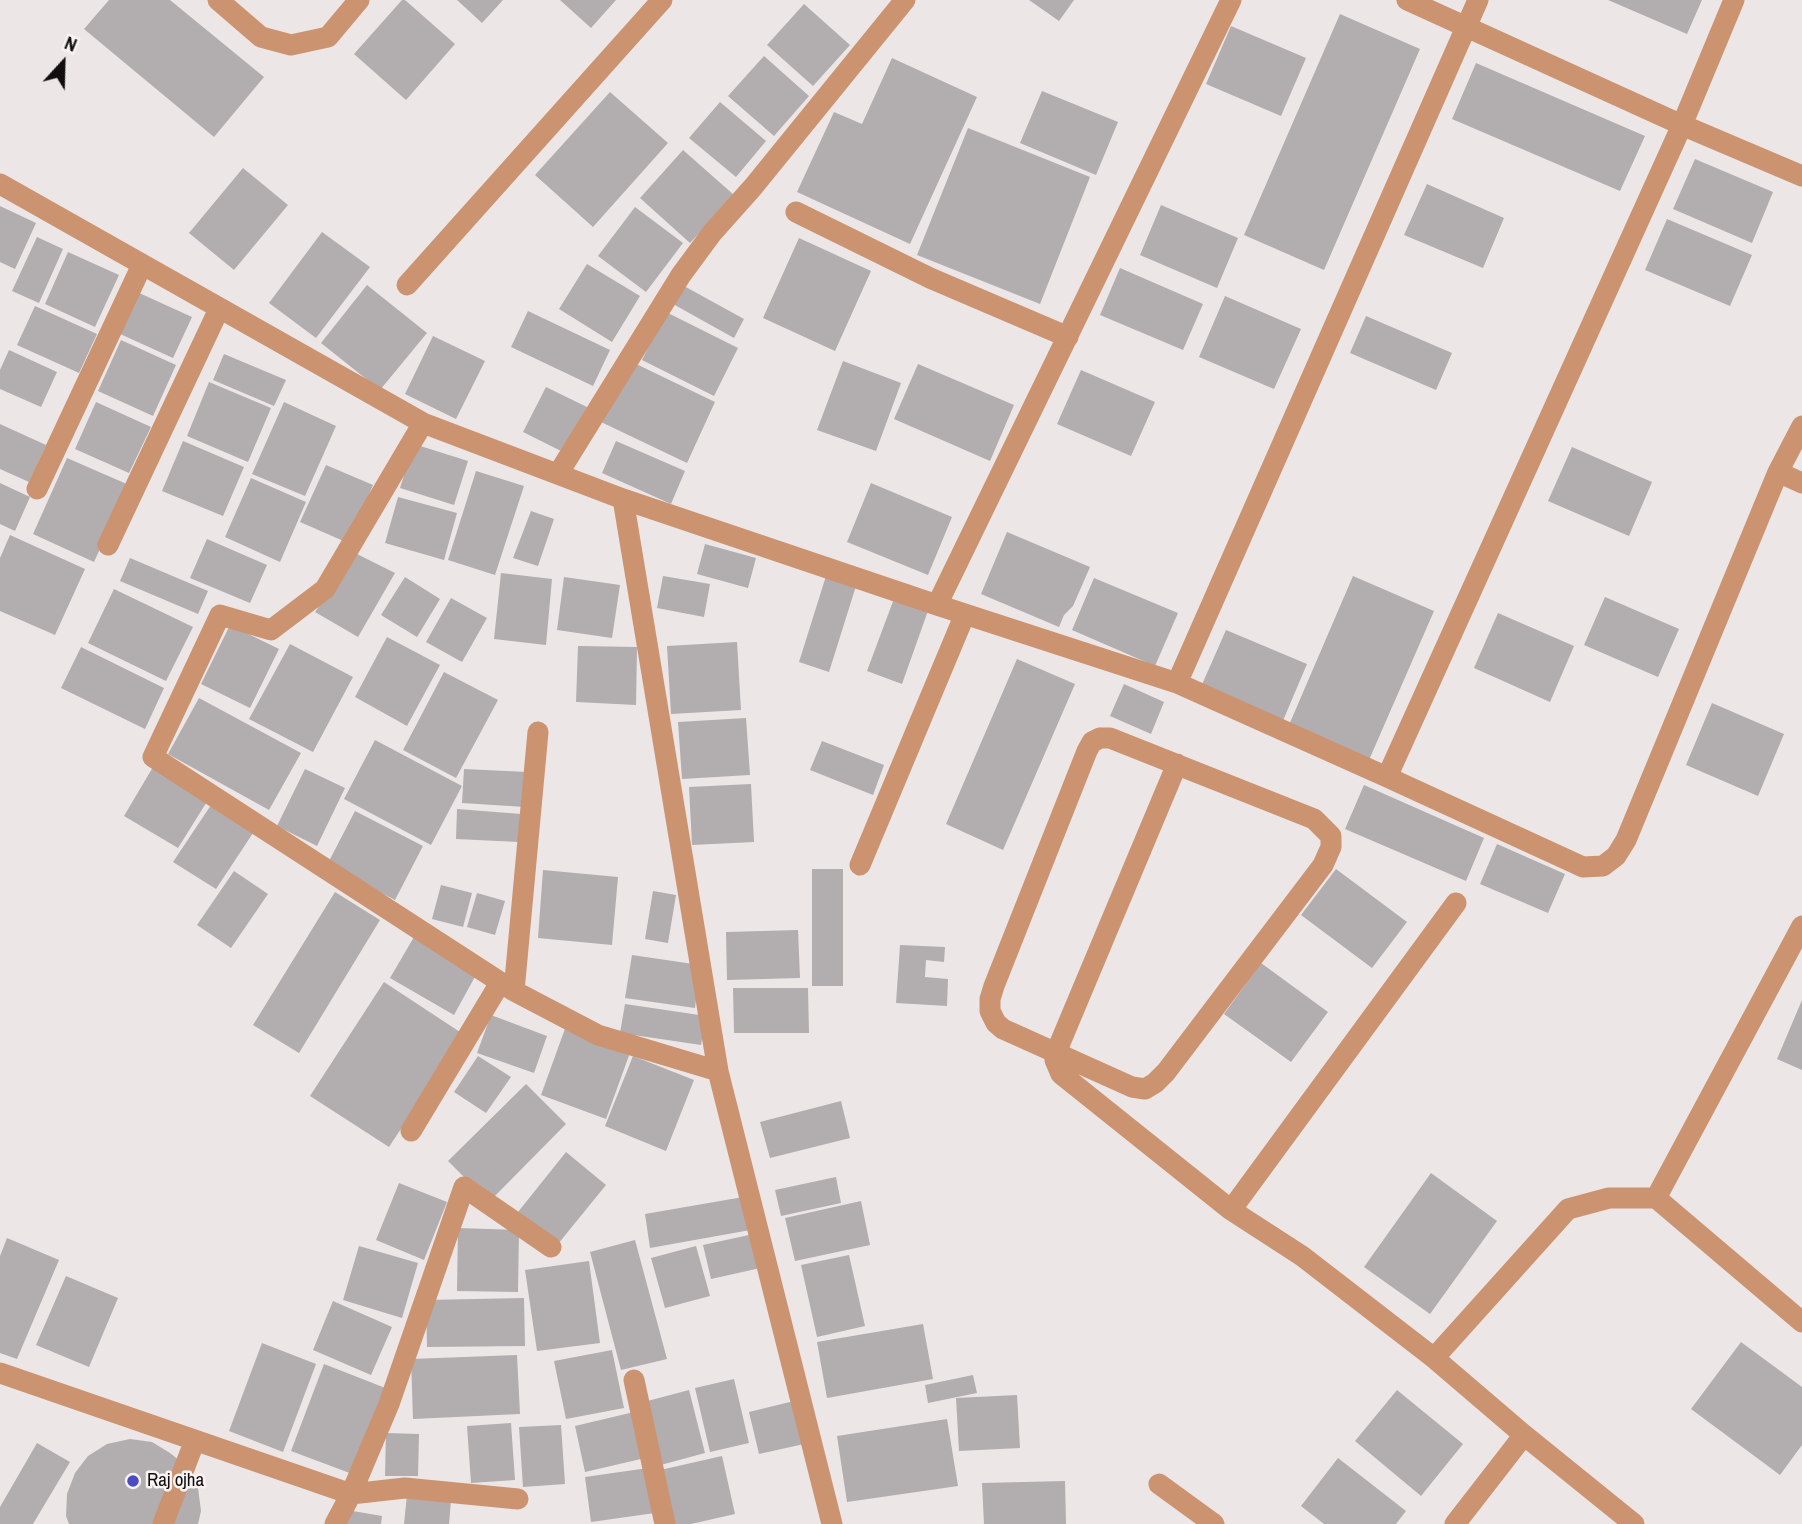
<!DOCTYPE html>
<style>
body{margin:0}
#map{position:relative;width:1802px;height:1524px;overflow:hidden;background:#ece7e6;font-family:"Archivo Narrow",sans-serif}
canvas{display:block}
.north{position:absolute;left:28px;top:28px;width:70px;height:70px;-webkit-text-stroke:5px #f9f4f3;paint-order:stroke;rotate:22deg;font-size:19px;font-weight:700;line-height:28px;text-align:center;color:#100e0e}
.north::after{content:'';display:block;margin:auto;width:24px;height:32px;background:#100e0e;clip-path:polygon(50% 0,100% 100%,50% 72%,0 100%)}
</style>
<div id="map">
<canvas width="1802" height="1524"></canvas>
<div class="north">N</div>
</div>
<script>
const ctx = document.querySelector('canvas').getContext('2d');
ctx.lineJoin = 'round';
function paint(path, color) {
  ctx.fillStyle = color;
  ctx.fill(path, 'evenodd');
}
function toPath(rows) {
  const path = new Path2D();
  for (const r of rows) {
    path.moveTo(r[0], r[1]);
    for (let i = 2; i < r.length; i += 2) path.lineTo(r[i], r[i + 1]);
  }
  return path;
}
function strokePath(path, color, width, dash) {
  ctx.strokeStyle = color;
  ctx.lineWidth = width;
  ctx.lineCap = dash ? 'butt' : 'round';
  ctx.setLineDash(dash || []);
  ctx.stroke(path);
}
function write(font, color, halo, rows, align = 'center') {
  ctx.font = font + ' "Archivo Narrow",sans-serif';
  ctx.lineWidth = 5;
  ctx.setLineDash([]);
  ctx.textBaseline = 'middle';
  ctx.strokeStyle = halo;
  ctx.fillStyle = color;
  for (const [text, x, y, turn = 0] of rows) {
    ctx.save();
    ctx.translate(x, y);
    ctx.rotate((+turn || 0) * Math.PI / 180);
    ctx.textAlign = isNaN(turn) ? turn : align;
    if (halo) ctx.strokeText(text, 0, 0);
    ctx.fillText(text, 0, 0);
    ctx.restore();
  }
}
paint(toPath([
 [109,0,170,0,264,77,214,137,84,29],
 [402,0,405,0,455,44,406,100,354,54],
 [457,0,503,0,482,23],
 [560,0,616,0,591,28],
 [1029,0,1074,0,1059,21],
 [1608,0,1702,0,1687,34],
 [804,4,850,45,813,86,767,45],
 [1340,14,1420,49,1324,270,1244,235],
 [1231,26,1306,58,1281,116,1206,84],
 [764,56,809,96,774,136,728,96],
 [892,58,977,97,910,244,797,192,834,112,862,124],
 [1476,63,1645,136,1620,191,1452,119],
 [1042,91,1118,122,1096,175,1020,143],
 [610,92,668,143,593,227,535,175],
 [720,102,766,141,736,177,689,138],
 [968,128,1090,177,1040,304,917,255],
 [683,150,734,195,690,243,640,198],
 [1695,159,1773,192,1752,243,1673,209],
 [243,168,288,205,234,270,189,233],
 [1427,184,1504,218,1483,268,1404,235],
 [1161,205,1238,238,1217,288,1140,255],
 [0,206,36,223,15,269,0,262],
 [635,207,683,243,646,292,598,256],
 [1667,219,1752,255,1730,306,1645,270],
 [322,232,370,267,316,338,269,303],
 [37,237,63,249,39,303,12,291],
 [799,238,871,271,835,351,763,318],
 [68,252,119,275,95,327,45,304],
 [587,264,640,296,612,342,559,309],
 [1120,268,1203,304,1183,350,1100,315],
 [367,285,427,333,380,390,321,343],
 [684,286,744,319,734,338,673,304],
 [137,292,192,317,173,358,118,333],
 [1225,296,1301,329,1274,389,1199,357],
 [35,306,97,334,79,373,17,345],
 [528,311,610,350,593,386,511,347],
 [666,312,738,348,714,396,642,360],
 [1366,316,1452,353,1436,390,1350,353],
 [433,336,485,361,456,419,405,394],
 [121,340,176,365,153,416,98,391],
 [9,350,57,372,41,407,0,389,0,370],
 [224,354,286,380,274,406,213,380],
 [630,361,715,402,687,463,601,422],
 [843,361,901,383,876,451,817,430],
 [918,364,1014,405,990,461,894,419],
 [1081,370,1155,402,1131,456,1057,424],
 [209,382,271,408,248,462,187,436],
 [546,387,587,407,565,453,523,432],
 [96,402,151,427,129,473,75,449],
 [284,402,336,426,305,496,252,474],
 [0,424,46,445,29,482,0,469],
 [183,441,244,467,223,516,162,491],
 [616,441,685,471,671,504,602,473],
 [414,444,468,461,454,505,400,488],
 [1572,447,1652,482,1629,536,1548,501],
 [67,458,129,485,94,562,33,534],
 [326,465,373,485,348,543,300,522],
 [476,471,524,486,495,575,448,560],
 [251,478,306,502,280,562,225,537],
 [0,483,30,497,15,531,0,524],
 [871,483,952,517,928,575,847,542],
 [398,497,457,513,444,560,385,543],
 [531,511,554,519,538,566,513,558],
 [1007,532,1090,567,1073,606,1064,615,1059,627,981,594],
 [10,535,85,569,55,635,0,611,0,558],
 [207,539,267,565,250,603,190,578],
 [705,544,756,558,748,588,697,574],
 [357,554,395,573,358,637,315,612],
 [130,558,208,591,198,614,120,581],
 [501,573,552,579,546,645,494,639],
 [663,576,710,584,704,617,657,608],
 [826,576,856,586,829,672,799,662],
 [1353,576,1434,611,1369,760,1289,725],
 [405,577,440,599,417,637,381,615],
 [564,577,620,585,612,638,557,630],
 [1094,578,1178,613,1155,666,1072,630],
 [114,589,193,627,166,681,88,643],
 [895,596,929,608,902,684,867,671],
 [1605,597,1679,629,1658,677,1584,645],
 [451,598,487,618,462,662,426,642],
 [1498,613,1574,646,1550,702,1474,668],
 [230,625,279,649,250,708,201,684],
 [1226,630,1307,664,1282,723,1200,689],
 [387,637,440,665,407,726,355,697],
 [737,642,741,710,671,714,667,646],
 [290,644,353,677,313,752,249,719],
 [578,646,637,647,636,705,576,702],
 [81,647,164,688,145,729,61,688],
 [1017,659,1075,684,1003,850,946,824],
 [444,672,498,700,456,778,403,750],
 [1124,684,1164,702,1151,734,1110,716],
 [199,698,301,753,269,810,168,754],
 [1712,703,1784,734,1758,796,1686,765],
 [746,718,750,775,682,779,678,722],
 [375,740,462,786,431,845,344,799],
 [822,741,884,765,873,795,810,770],
 [153,767,208,800,178,848,124,816],
 [305,769,345,788,317,846,277,826],
 [464,769,527,772,525,807,462,803],
 [751,784,754,842,692,845,689,787],
 [1364,785,1484,838,1466,881,1345,829],
 [213,802,255,830,216,889,173,862],
 [457,809,521,814,519,842,456,839],
 [355,811,423,846,395,900,327,865],
 [1497,844,1565,874,1548,913,1480,884],
 [812,869,843,869,843,986,812,986],
 [1336,869,1407,922,1372,968,1301,915],
 [543,870,618,877,612,945,538,938],
 [234,871,268,894,231,948,197,925],
 [441,885,472,893,463,927,432,919],
 [653,891,676,895,668,943,645,939],
 [335,892,380,920,299,1053,253,1025],
 [477,893,505,901,495,935,467,927],
 [798,930,800,978,727,980,726,932],
 [414,937,477,973,454,1015,390,978],
 [900,945,945,947,944,962,926,960,925,977,948,979,947,1006,896,1003],
 [632,955,700,965,695,1008,625,998],
 [1261,963,1328,1012,1291,1062,1224,1014],
 [384,982,463,1034,389,1147,310,1096],
 [733,988,808,988,809,1033,734,1033],
 [1802,1000,1802,1070,1777,1059],
 [625,1004,706,1016,701,1045,620,1033],
 [491,1015,547,1036,534,1073,477,1053],
 [566,1026,631,1050,606,1119,541,1095],
 [478,1056,511,1077,486,1113,454,1092],
 [633,1056,694,1080,666,1151,605,1126],
 [526,1084,566,1124,489,1202,448,1161],
 [841,1101,850,1138,770,1158,760,1122],
 [566,1152,606,1185,558,1244,518,1212],
 [1431,1173,1497,1221,1430,1314,1364,1267],
 [836,1177,841,1203,781,1216,775,1190],
 [399,1183,447,1202,424,1260,376,1240],
 [749,1196,756,1229,650,1248,645,1214],
 [861,1201,870,1245,795,1261,785,1218],
 [458,1228,519,1230,518,1292,457,1291],
 [758,1233,765,1267,711,1279,703,1245],
 [7,1238,59,1260,17,1359,0,1353,0,1256],
 [635,1240,667,1359,621,1370,590,1252],
 [359,1246,418,1263,402,1318,343,1300],
 [696,1246,710,1296,665,1308,651,1258],
 [849,1255,865,1326,817,1337,801,1265],
 [589,1261,600,1343,537,1351,525,1270],
 [66,1276,118,1298,89,1367,36,1345],
 [524,1298,525,1346,427,1347,426,1300],
 [333,1301,392,1327,371,1375,313,1350],
 [923,1324,933,1379,827,1398,817,1342],
 [1741,1342,1802,1387,1802,1445,1780,1475,1691,1409],
 [262,1343,316,1364,283,1452,229,1431],
 [612,1350,624,1408,566,1419,554,1361],
 [517,1355,520,1414,413,1419,411,1359],
 [324,1364,388,1389,355,1475,291,1451],
 [973,1375,977,1393,928,1403,925,1385],
 [734,1379,749,1443,710,1452,695,1388],
 [689,1390,705,1453,657,1466,640,1403],
 [1397,1390,1463,1444,1421,1496,1355,1441],
 [1017,1395,1020,1448,959,1451,956,1398],
 [794,1401,804,1444,759,1454,749,1412],
 [634,1412,645,1458,585,1472,575,1426],
 [947,1419,958,1486,847,1502,837,1436],
 [511,1423,515,1480,471,1483,467,1426],
 [561,1425,565,1484,523,1487,519,1427],
 [386,1433,419,1434,418,1476,385,1476],
 [130,1439,152,1442,170,1453,189,1468,198,1488,201,1511,198,1524,69,1524,66,1516,67,1494,75,1473,88,1456,107,1444],
 [37,1443,70,1462,33,1524,0,1524,0,1507],
 [722,1456,735,1514,691,1524,668,1524,656,1471],
 [1338,1458,1406,1511,1396,1524,1324,1524,1301,1506],
 [648,1468,655,1513,591,1522,585,1477],
 [1065,1481,1066,1524,984,1524,982,1483],
 [407,1495,451,1500,449,1524,404,1524],
 [347,1510,382,1516,381,1524,345,1524]
]), '#b2adae');
strokePath(toPath([
 [218,0,261,37,291,45,328,37,359,0],
 [1407,0,1682,125,1802,176],
 [0,184,423,423,623,499,937,605,1177,683,1387,777,1583,867,1603,866,1616,856,1626,840,1778,472,1802,426],
 [796,212,930,278,1068,337],
 [407,285,662,0],
 [423,423,325,589,271,630,220,615,153,757,514,991,598,1035,718,1071],
 [1778,472,1802,483],
 [558,474,681,275,712,233,753,187,905,0],
 [37,489,142,265],
 [623,499,718,1071,832,1524],
 [108,545,219,309],
 [937,605,1231,0],
 [1177,683,1478,0],
 [1100,738,1110,738,1314,819,1331,836,1331,847,1323,865,1166,1072,1155,1083,1145,1089,1132,1087,1003,1029,996,1023,990,1011,990,999,994,986,1087,751,1092,742,1100,738],
 [1177,764,1060,1043,1055,1060,1061,1074,1231,1210,1302,1256,1434,1358,1524,1435,1634,1524],
 [1387,777,1682,125,1734,0],
 [860,865,965,614],
 [514,991,538,732],
 [411,1131,500,983],
 [1656,1198,1802,1322],
 [1231,1210,1456,903],
 [1434,1358,1568,1209,1609,1198,1656,1198,1802,926],
 [0,1373,351,1494,405,1488,518,1499],
 [634,1380,665,1524],
 [1159,1484,1214,1524],
 [163,1524,195,1440],
 [335,1524,351,1494,389,1404,464,1187,551,1247],
 [1455,1524,1524,1435]
]), '#cc9371', 21);
for (const [x, y, r, color] of [
 [133,1481,7,"#4c4cc2"]
]) {
  const dot = new Path2D();
  dot.arc(x, y, r, 0, 2 * Math.PI);
  ctx.fillStyle = color;
  ctx.fill(dot);
  strokePath(dot, '#f9f4f3', 2.5);
}
write('19px', '#100e0e', '#f9f4f3', [
 ["Raj ojha",147,1481]
], 'left');
</script>
